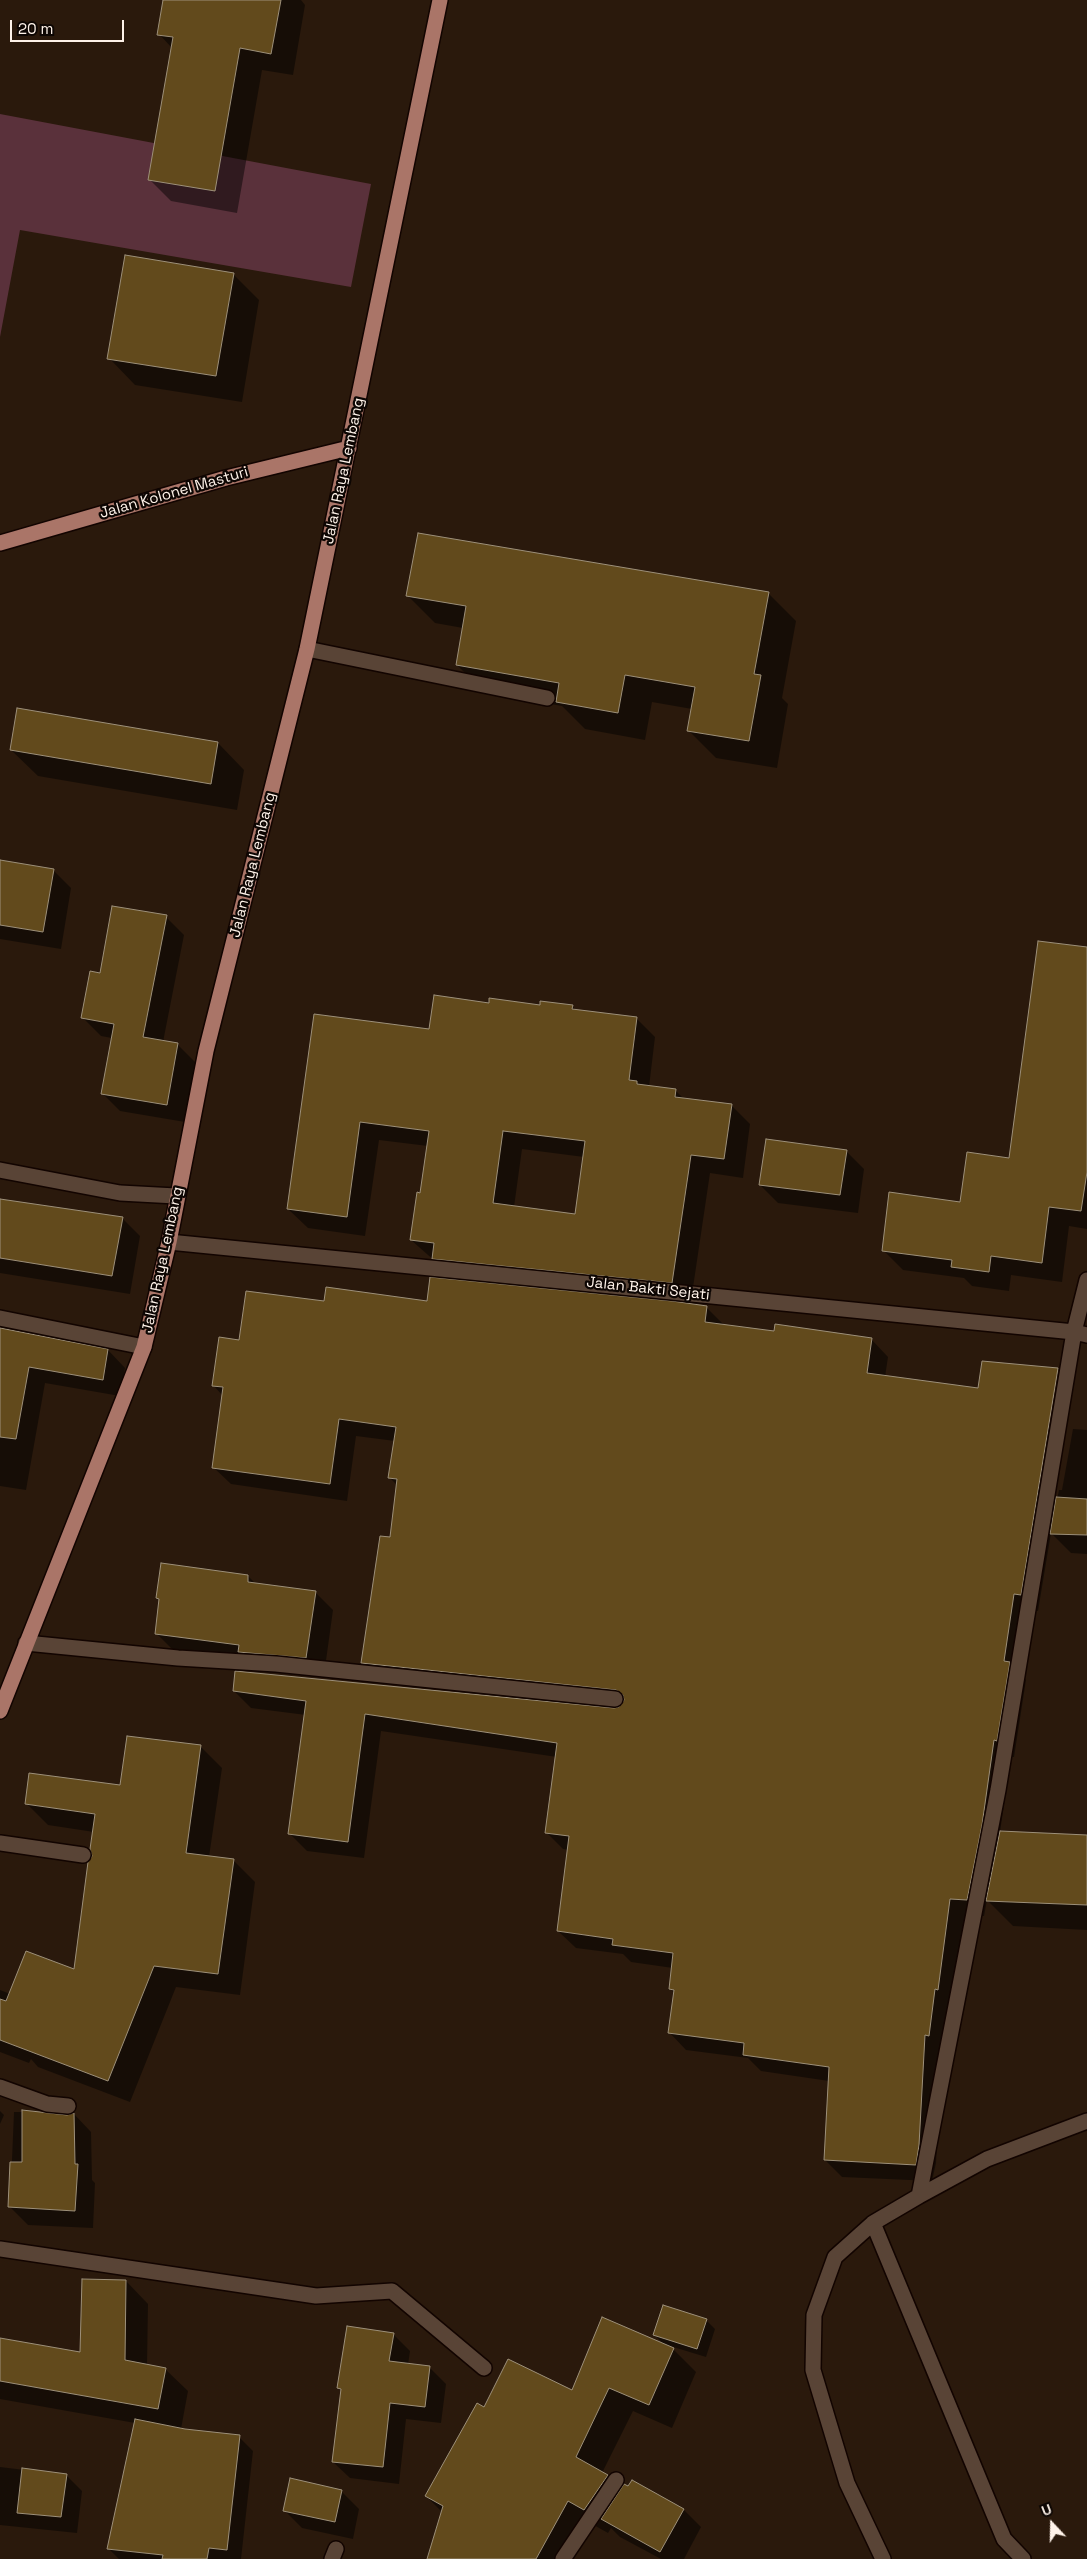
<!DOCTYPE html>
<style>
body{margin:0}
#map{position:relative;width:1087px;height:2559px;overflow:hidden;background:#2a190c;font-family:"Space Grotesk",sans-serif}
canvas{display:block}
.north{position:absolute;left:1027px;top:2499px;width:50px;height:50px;-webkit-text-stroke:4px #0d0603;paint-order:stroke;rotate:339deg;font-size:14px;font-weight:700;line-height:20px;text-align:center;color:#fef2e9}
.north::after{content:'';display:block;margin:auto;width:18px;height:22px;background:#fef2e9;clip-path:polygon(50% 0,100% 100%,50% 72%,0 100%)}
.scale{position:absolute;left:10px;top:20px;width:114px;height:22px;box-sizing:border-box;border:2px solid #fef2e9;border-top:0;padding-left:6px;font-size:15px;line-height:18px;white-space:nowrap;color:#fef2e9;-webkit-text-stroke:4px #0d0603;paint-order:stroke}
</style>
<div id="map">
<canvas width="1087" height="2559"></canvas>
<div class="north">U</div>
<div class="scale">20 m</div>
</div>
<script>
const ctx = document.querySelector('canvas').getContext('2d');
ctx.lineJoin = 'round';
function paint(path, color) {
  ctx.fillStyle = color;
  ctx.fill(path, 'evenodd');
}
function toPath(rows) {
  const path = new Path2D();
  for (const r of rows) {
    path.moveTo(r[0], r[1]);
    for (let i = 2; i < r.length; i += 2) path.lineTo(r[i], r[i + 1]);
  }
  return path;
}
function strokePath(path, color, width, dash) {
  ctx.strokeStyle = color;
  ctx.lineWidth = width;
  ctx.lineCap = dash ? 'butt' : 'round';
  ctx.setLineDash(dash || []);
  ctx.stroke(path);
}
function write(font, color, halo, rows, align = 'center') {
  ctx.font = font + ' "Space Grotesk",sans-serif';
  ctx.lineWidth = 4.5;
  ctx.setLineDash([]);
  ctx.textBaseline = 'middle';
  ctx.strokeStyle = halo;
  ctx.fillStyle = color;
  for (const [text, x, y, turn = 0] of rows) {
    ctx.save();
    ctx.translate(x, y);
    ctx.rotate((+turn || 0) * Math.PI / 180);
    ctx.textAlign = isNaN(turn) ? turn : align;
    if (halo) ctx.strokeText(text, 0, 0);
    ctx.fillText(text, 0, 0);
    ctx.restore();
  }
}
paint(toPath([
 [0,114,371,184,351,287,20,230,0,337]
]), '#5a313b');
paint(toPath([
 [165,0,301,0,305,5,293,75,262,70,237,213,171,201,149,179,172,48,159,34],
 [233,274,259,300,242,402,135,385,109,358],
 [768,593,796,621,782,698,788,704,777,768,716,758,688,730,692,709,652,702,645,740,585,729,562,706,485,693,457,665,463,628,435,623,407,595],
 [218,743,244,770,237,810,38,776,11,750],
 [0,861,53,870,71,888,61,949,0,939],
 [166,917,184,935,163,1042,177,1044,195,1062,185,1122,120,1111,102,1093,112,1038,101,1036,83,1018,102,975],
 [1087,948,1087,1229,1069,1226,1062,1282,1011,1275,1009,1291,972,1286,964,1278,903,1270,883,1250,961,1203,1010,1159],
 [490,1004,572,1006,576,1010,636,1018,655,1037,649,1087,676,1091,684,1099,731,1105,750,1124,743,1178,710,1173,691,1301,453,1277,411,1240,422,1194,428,1146,379,1140,365,1236,308,1228,288,1209,430,1030],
 [522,1149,584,1157,576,1215,514,1207],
 [846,1151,864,1169,858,1213,778,1203,760,1185],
 [0,1200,122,1218,140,1236,130,1294,0,1273],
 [428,1302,707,1308,724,1325,775,1332,871,1339,888,1357,885,1377,1038,1487,1056,1505,1059,1490,1062,1490,1073,1429,1087,1430,1087,1554,1071,1553,1051,1533,1038,1611,1031,1610,1021,1675,1026,1680,1014,1757,1011,1757,1000,1832,1087,1836,1087,1930,1013,1926,987,1900,984,1916,967,1916,942,2052,936,2163,932,2181,842,2177,825,2160,829,2081,761,2071,748,2058,686,2050,669,2032,674,1993,670,1988,673,1968,631,1962,623,1954,576,1948,558,1931,569,1850,563,1849,546,1832,557,1757,381,1731,364,1858,307,1851,290,1834,306,1715,251,1708,234,1691,614,1710,624,1705,380,1680,362,1663,391,1538,397,1485,390,1478,395,1441,356,1436,347,1501,231,1484,213,1467,223,1396,213,1385,240,1341,325,1303],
 [0,1329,108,1350,125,1368,120,1396,45,1383,26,1490,0,1486],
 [248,1576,256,1584,315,1592,333,1610,324,1675,174,1651,156,1633,160,1601,157,1598],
 [200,1746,222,1768,209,1857,233,1860,255,1882,240,1995,176,1987,130,2102,38,2067,31,2059,29,2063,0,2052,0,1990,18,1997,75,1971,94,1856,94,1832,48,1825,26,1803,121,1786],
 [0,2111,4,2115,0,2124],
 [14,2112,37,2112,67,2117,74,2114,91,2132,92,2180,95,2183,93,2228,28,2225,10,2207],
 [126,2281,148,2304,147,2366,165,2369,188,2391,181,2429,239,2437,253,2451,241,2559,119,2559,109,2549,135,2423,0,2399,0,2339,81,2354],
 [706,2320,715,2329,706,2357,670,2346,696,2372,672,2428,633,2411,602,2473,622,2490,684,2510,701,2527,684,2559,661,2559,620,2537,611,2528,608,2533,592,2524,572,2559,429,2559,443,2513,426,2496,485,2409,573,2391,665,2346,655,2335],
 [393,2334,410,2351,408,2365,429,2367,446,2384,441,2423,406,2419,399,2484,350,2478,333,2462,342,2392,338,2388],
 [0,2467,66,2475,82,2491,77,2533,0,2525],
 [341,2491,359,2509,353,2539,302,2528,284,2510]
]), '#0007');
const building = toPath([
 [163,0,281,0,271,54,240,48,215,191,148,180,173,37,157,35,163,0],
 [125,255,234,273,216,376,107,359,125,255],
 [418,533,769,592,754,674,761,675,749,741,687,731,695,687,625,675,618,713,556,702,559,683,456,665,466,606,406,596,418,533],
 [17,708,218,742,211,784,10,750,17,708],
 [0,860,54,869,43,932,0,925,0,860],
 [112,906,167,915,143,1037,178,1043,167,1105,101,1094,114,1024,81,1018,90,971,100,973,112,906],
 [1038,941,1087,947,1087,1172,1081,1211,1049,1207,1042,1263,991,1256,989,1272,951,1267,952,1260,882,1251,889,1192,960,1202,967,1152,1009,1158,1038,941],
 [434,995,489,1003,489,998,540,1005,540,1001,573,1005,572,1009,637,1017,629,1080,637,1081,637,1084,676,1089,675,1097,732,1104,724,1159,691,1155,672,1283,432,1259,434,1243,410,1240,417,1192,420,1193,429,1131,360,1122,347,1217,287,1209,314,1014,429,1029,434,995],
 [503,1131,585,1141,575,1214,493,1203,503,1131],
 [766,1139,847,1150,840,1195,759,1185,766,1139],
 [0,1199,123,1217,112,1276,0,1258,0,1199],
 [430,1277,672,1301,707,1306,705,1322,774,1331,775,1324,872,1338,867,1373,978,1388,982,1361,1058,1368,1021,1595,1014,1594,1004,1661,1010,1662,997,1741,994,1740,982,1825,967,1900,950,1899,938,1990,935,1989,929,2036,925,2035,919,2145,916,2165,824,2160,829,2067,743,2055,744,2043,668,2033,674,1990,669,1989,673,1953,612,1945,613,1939,557,1931,569,1836,545,1833,557,1743,365,1714,348,1842,288,1834,306,1701,233,1691,235,1671,614,1708,619,1707,624,1700,623,1695,616,1690,361,1663,380,1536,390,1537,397,1479,388,1478,396,1427,339,1419,330,1484,212,1468,223,1387,212,1386,219,1337,239,1340,246,1291,324,1301,326,1287,427,1301,430,1277],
 [0,1328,108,1349,103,1380,29,1367,16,1439,0,1437,0,1328],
 [1056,1497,1087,1499,1087,1535,1050,1534,1056,1497],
 [161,1563,248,1575,248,1582,316,1591,306,1658,238,1652,239,1645,155,1634,159,1599,156,1598,161,1563],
 [127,1736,201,1745,186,1853,234,1859,218,1974,154,1966,108,2081,0,2040,0,1999,6,2001,26,1951,74,1969,88,1862,92,1856,90,1849,95,1814,25,1804,29,1773,120,1785,127,1736],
 [1000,1831,1087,1835,1087,1905,986,1901,1000,1831],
 [22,2110,67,2115,74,2113,75,2164,78,2164,75,2211,8,2207,10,2162,22,2162,22,2110],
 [82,2279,126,2280,125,2360,166,2368,158,2409,0,2381,0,2338,80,2352,82,2279],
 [663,2305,707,2319,697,2349,653,2335,663,2305],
 [602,2317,674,2348,649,2405,609,2388,576,2457,608,2475,584,2510,568,2501,536,2559,427,2559,443,2506,425,2496,477,2403,484,2407,508,2359,572,2390,602,2317],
 [347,2326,394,2333,389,2361,430,2366,425,2407,390,2403,383,2467,332,2462,341,2389,337,2388,347,2326],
 [135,2419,185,2429,240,2435,227,2550,209,2548,207,2559,162,2559,163,2555,107,2549,135,2419],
 [22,2468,67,2474,61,2517,17,2513,22,2468],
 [290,2478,342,2490,335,2522,283,2511,290,2478],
 [632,2480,684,2509,660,2552,601,2519,624,2484,628,2486,632,2480]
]);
paint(building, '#624a1c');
strokePath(building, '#9d907a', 1);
const lane = toPath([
 [307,649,547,698],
 [0,1843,83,1855],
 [332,2559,336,2549]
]);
const street = toPath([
 [0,1170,120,1193,176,1196],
 [169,1242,1074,1332,1087,1280],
 [0,1318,144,1347],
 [26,1643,178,1658,276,1664,615,1699],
 [0,2087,47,2104,68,2106],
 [919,2196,998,1790,1074,1332,1087,1335],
 [873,2223,1004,2539,1023,2559],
 [0,2249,316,2296,392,2291,484,2368],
 [563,2559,616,2480],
 [883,2559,847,2483,813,2370,814,2315,835,2257,873,2223,919,2196,987,2159,1087,2121]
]);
const primary = toPath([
 [0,543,226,478,349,448],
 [0,1711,144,1347,169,1242,206,1051,307,649,440,0]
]);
strokePath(lane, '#120400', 18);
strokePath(street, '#120400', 18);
strokePath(primary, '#120400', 18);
strokePath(lane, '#594436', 15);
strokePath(street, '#594436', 15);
strokePath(primary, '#aa7568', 15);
write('15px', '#fef2e9', '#0d0603', [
 ["Jalan Raya Lembang",344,471,-78],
 ["Jalan Kolonel Masturi",174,493,-16],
 ["Jalan Raya Lembang",253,865,-76],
 ["Jalan Raya Lembang",163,1260,-78],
 ["Jalan Bakti Sejati",648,1289,6]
]);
</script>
